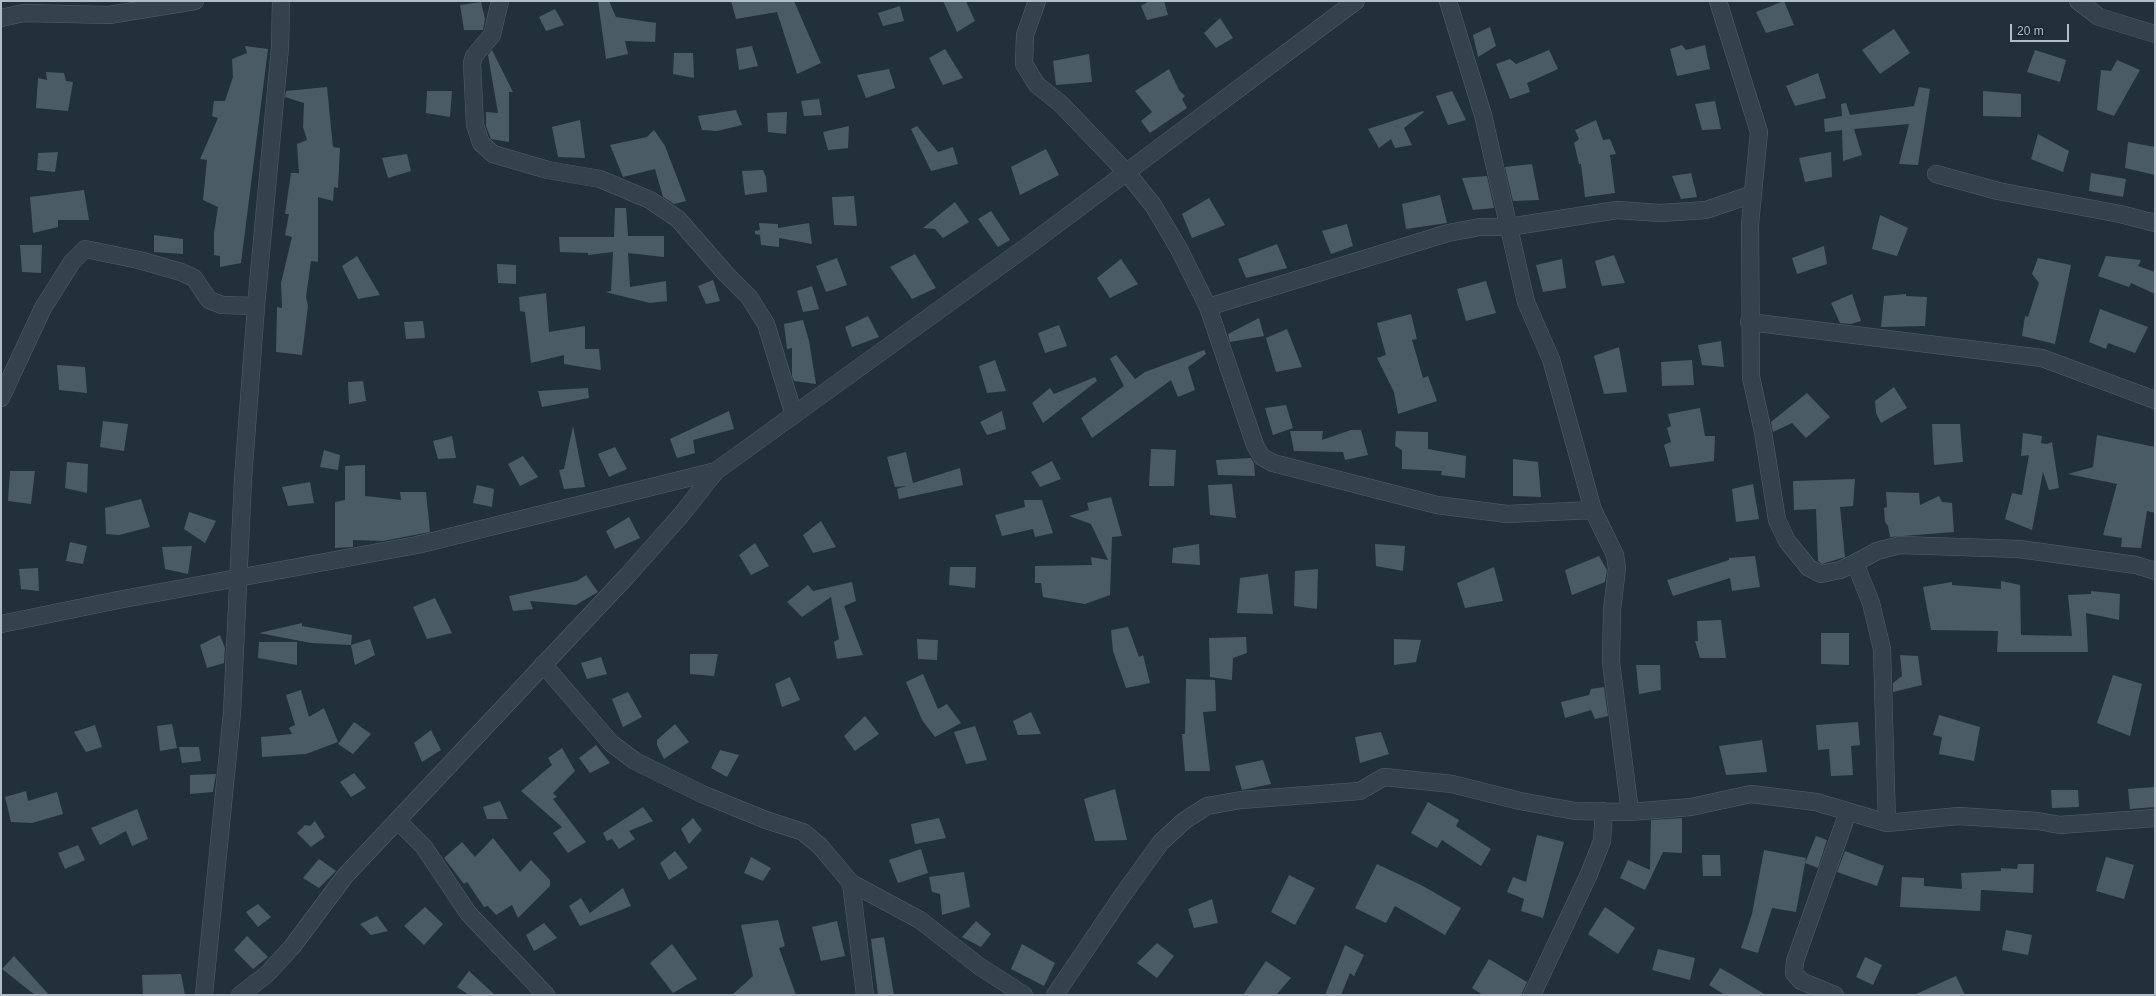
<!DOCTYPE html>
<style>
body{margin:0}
#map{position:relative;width:2156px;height:996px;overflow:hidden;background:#22303a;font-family:Arial,sans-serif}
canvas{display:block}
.frame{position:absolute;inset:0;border:2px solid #b0bdc7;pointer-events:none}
.scale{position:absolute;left:2010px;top:24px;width:59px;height:18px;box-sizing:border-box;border:2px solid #b0bdc7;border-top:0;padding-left:5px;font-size:12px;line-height:14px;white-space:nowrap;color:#b0bdc7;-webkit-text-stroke:3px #1b272f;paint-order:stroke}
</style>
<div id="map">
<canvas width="2156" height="996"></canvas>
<div class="frame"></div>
<div class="scale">20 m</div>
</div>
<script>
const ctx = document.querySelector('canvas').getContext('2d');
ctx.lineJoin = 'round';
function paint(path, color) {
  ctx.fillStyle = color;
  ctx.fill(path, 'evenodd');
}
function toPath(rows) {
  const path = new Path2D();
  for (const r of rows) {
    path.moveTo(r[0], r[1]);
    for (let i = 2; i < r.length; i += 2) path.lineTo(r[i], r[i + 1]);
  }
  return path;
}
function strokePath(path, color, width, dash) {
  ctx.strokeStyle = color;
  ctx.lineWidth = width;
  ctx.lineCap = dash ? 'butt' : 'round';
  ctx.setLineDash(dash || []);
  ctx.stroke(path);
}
paint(toPath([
 [598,1,609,1,616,17,656,23,655,42,625,41,628,54,606,59],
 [731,1,794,1,821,63,797,74,777,12,736,19],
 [943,1,966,1,975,21,957,32],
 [1149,1,1164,1,1168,15,1147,20,1141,6],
 [1784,1,1794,25,1766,33,1756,12],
 [481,2,485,19,483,30,464,30,460,5],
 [900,6,904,21,883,26,878,13],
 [555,9,564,25,546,31,539,17],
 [1220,18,1233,38,1216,48,1204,33],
 [1490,27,1496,46,1478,57,1473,35],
 [1894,29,1910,53,1880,74,1862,50],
 [1682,45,1686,50,1705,45,1710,69,1677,76,1670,49],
 [245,46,268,49,241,263,220,267,220,256,214,255,214,233,218,207,203,200,207,160,200,159,218,118,212,116,214,101,225,101,233,77,232,59,247,53],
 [752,46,758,66,739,70,736,49],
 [945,49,963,78,943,85,929,58],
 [492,50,513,92,509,92,509,142,491,139,486,126,486,112,498,113,488,55],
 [1549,50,1558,69,1527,83,1530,92,1510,99,1496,64,1510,59,1516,64],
 [2035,50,2066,60,2060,82,2027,72],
 [674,53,693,53,694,78,673,74],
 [1089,54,1092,82,1056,85,1053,61],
 [2117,60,2140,70,2114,116,2097,110,2101,70,2111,71],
 [889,69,895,88,866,98,857,75],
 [1169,69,1179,90,1185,96,1182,99,1187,108,1150,133,1141,121,1152,112,1135,91],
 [46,72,64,73,66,81,73,82,68,111,36,108,38,78,47,80],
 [1818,73,1826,98,1795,106,1786,86],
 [327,87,333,147,340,148,338,188,334,187,333,201,318,197,318,262,311,261,306,297,308,306,302,355,276,352,277,307,282,308,281,283,292,237,285,235,289,214,285,214,291,173,299,173,297,144,307,140,303,127,304,103,285,97,286,91],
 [1919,87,1930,89,1918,165,1899,164,1909,124,1854,129,1862,155,1843,161,1842,130,1825,132,1824,119,1842,116,1841,104,1846,103,1850,115,1914,106],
 [427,91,452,91,450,117,426,113],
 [1452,91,1466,120,1448,125,1436,96],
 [1983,91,2021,94,2021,117,1983,116],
 [819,99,822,115,804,116,801,101],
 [1715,101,1721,129,1702,130,1695,104],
 [736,110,742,125,717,131,702,130,698,116],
 [1423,111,1424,112,1404,128,1412,145,1395,148,1391,139,1379,148,1368,129],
 [787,112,786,134,768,132,767,113],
 [580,120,585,158,558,157,552,127],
 [1596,120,1603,140,1610,139,1616,154,1610,155,1615,193,1585,197,1581,164,1579,164,1574,143,1579,139,1575,130],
 [849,126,848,148,828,150,823,132],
 [917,126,938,152,953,147,958,164,931,171,911,129],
 [654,130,665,146,686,201,674,204,663,197,655,169,623,177,610,145,647,137],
 [2038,134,2069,151,2063,172,2031,159],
 [2128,142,2155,147,2155,175,2125,168],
 [1046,149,1059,175,1020,195,1011,167],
 [58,152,55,172,37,170,38,153],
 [1831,152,1832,177,1805,182,1799,158],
 [407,154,411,171,388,178,382,158],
 [1532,164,1539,200,1513,201,1505,167],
 [763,170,766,177,767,192,745,195,742,171],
 [1691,173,1697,197,1681,199,1672,176],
 [2091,173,2126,179,2123,197,2089,191],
 [1487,176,1494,208,1473,210,1462,178],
 [84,190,89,220,58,220,58,227,33,233,30,197],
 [1440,195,1447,223,1406,229,1402,204],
 [854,196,857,226,834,225,832,197],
 [1209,198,1225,225,1192,238,1182,214],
 [955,202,969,222,943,238,935,229,923,228],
 [615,208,626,208,628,236,664,236,664,257,628,253,630,287,666,281,667,301,650,303,605,292,611,291,613,252,588,255,588,253,560,252,559,237,614,237],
 [991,211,1010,240,998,247,978,219],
 [1880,215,1908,228,1897,256,1872,249],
 [759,223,778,224,778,228,809,223,812,244,779,238,779,247,761,245,760,235,755,234,755,231,760,230],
 [1347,224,1353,246,1331,254,1322,231],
 [154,235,183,239,183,254,154,252],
 [1277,244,1287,268,1246,278,1238,259],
 [20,245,42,245,41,273,22,272],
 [1824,246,1827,264,1797,274,1792,258],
 [915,254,936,288,912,299,890,267],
 [1614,255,1625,283,1602,286,1595,261],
 [357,256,380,295,358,299,342,266],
 [2106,256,2141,260,2138,266,2155,272,2155,294,2131,283,2129,287,2098,276],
 [837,258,847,285,826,292,816,266],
 [2038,258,2071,265,2055,344,2022,336,2025,316,2028,317,2039,283,2032,274],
 [1121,259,1138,284,1110,298,1097,278],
 [1562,259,1566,288,1543,292,1536,265],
 [497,264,516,265,516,284,498,283],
 [713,280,720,301,706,304,698,286],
 [1486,281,1496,313,1466,321,1457,289],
 [812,286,819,309,803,312,797,291],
 [546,293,549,332,585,326,585,349,599,349,601,370,564,364,564,355,531,363,525,312,520,311,519,297],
 [1852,294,1861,321,1851,324,1840,323,1831,303],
 [1906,294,1906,296,1927,297,1925,326,1881,327,1884,296],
 [2100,309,2148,327,2135,353,2108,343,2106,349,2089,342],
 [1411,314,1417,339,1412,340,1423,378,1428,376,1437,401,1398,414,1394,392,1377,358,1386,355,1377,323],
 [868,316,879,337,852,347,845,327],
 [1259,318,1264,336,1230,342,1228,334],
 [803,320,809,341,816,384,794,381,792,376,792,348,787,349,784,324],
 [423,321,425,338,406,339,404,322],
 [1059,325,1067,346,1045,353,1038,333],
 [1287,329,1302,367,1276,372,1266,338],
 [1721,341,1724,367,1702,365,1698,345],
 [1619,347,1627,392,1604,394,1594,356],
 [1204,350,1206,354,1188,367,1195,390,1178,397,1171,380,1092,438,1081,418,1124,386,1110,359,1116,355,1135,379,1145,372],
 [995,360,1006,391,987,393,979,366],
 [1692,360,1694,385,1662,386,1661,362],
 [57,365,85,367,87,393,59,390],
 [1095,377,1097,381,1043,423,1032,403,1050,388,1054,394],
 [363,381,366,401,349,404,348,382],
 [1894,387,1907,408,1881,423,1876,413,1875,401],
 [588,388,589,398,542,407,538,391],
 [1807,393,1830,417,1806,438,1792,423,1773,432,1771,422],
 [1286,405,1293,428,1273,435,1265,408],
 [1700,408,1705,436,1715,436,1714,461,1670,467,1664,445,1671,442,1667,428,1671,426,1668,414],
 [729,411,734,429,693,440,695,453,677,458,670,439],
 [1002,411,1006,429,987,435,980,422],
 [103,421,128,424,124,451,100,447],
 [1932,424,1960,424,1963,462,1934,465],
 [573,426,585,487,564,489,559,470,564,469],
 [1351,430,1361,430,1368,455,1345,460,1343,452,1294,451,1290,431,1323,431,1322,440],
 [1396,431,1428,432,1428,449,1466,456,1465,478,1441,475,1442,471,1402,469,1402,450,1395,446],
 [2023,433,2042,436,2041,443,2047,444,2052,442,2059,488,2049,490,2043,472,2032,530,2005,519,2012,493,2022,495,2029,455,2021,456],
 [2097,435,2155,447,2155,513,2147,511,2141,548,2121,547,2122,538,2103,535,2117,484,2068,474,2093,467],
 [452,436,456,458,438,459,433,441],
 [615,447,627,469,609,477,598,454],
 [1151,449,1176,450,1174,486,1149,486],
 [324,450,340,455,338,470,320,467],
 [906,452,913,483,960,468,963,485,899,499,897,489,906,486,895,487,887,457],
 [523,456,538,477,520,486,508,464],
 [1251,458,1254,463,1255,476,1218,475,1216,460],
 [1513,459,1538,462,1541,497,1513,496],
 [1052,461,1061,479,1040,487,1031,472],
 [67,462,88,464,87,493,65,488],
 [365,465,365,496,401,500,400,492,426,492,430,532,383,541,353,540,353,547,335,548,335,502,345,500,345,466],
 [10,471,35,471,31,504,8,501],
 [1855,479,1853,506,1840,507,1845,557,1822,564,1818,561,1816,509,1794,510,1793,481],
 [310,482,314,503,288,506,282,487],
 [1232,484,1236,518,1210,515,1208,485],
 [1753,484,1759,519,1736,522,1732,489],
 [477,485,494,489,492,507,473,503],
 [1886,492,1919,493,1920,505,1939,496,1942,502,1952,503,1954,532,1890,537,1888,526,1885,522,1884,508,1887,507],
 [1111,497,1122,536,1112,537,1110,595,1085,604,1043,597,1041,583,1035,583,1035,566,1092,565,1091,557,1108,560,1091,524,1069,516,1089,510,1087,503],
 [141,499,150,527,119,535,106,534,105,508],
 [1024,500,1042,500,1053,533,1035,537,1033,529,1002,536,995,515,1025,507],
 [189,512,216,521,205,543,184,529],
 [629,517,640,538,615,549,606,531],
 [821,521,836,547,813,553,803,535],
 [70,542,87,546,83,564,66,561],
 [755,543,769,566,751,575,739,555],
 [1199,544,1200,565,1172,563,1173,548],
 [1375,544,1405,546,1403,571,1376,566],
 [192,546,188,574,165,569,162,547],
 [1599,556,1607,570,1605,582,1572,595,1565,570],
 [1755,556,1760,587,1732,591,1730,578,1673,596,1667,580,1729,560,1729,558],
 [950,567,976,567,975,588,949,585],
 [1494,567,1503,601,1465,608,1457,583],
 [38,568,39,591,21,589,19,569],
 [1318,569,1317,609,1294,606,1295,571],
 [1268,574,1273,614,1237,613,1240,578],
 [586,575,598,592,576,605,530,601,533,609,513,611,509,596,577,581],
 [2001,581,2020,585,2021,635,2072,636,2068,595,2091,594,2091,591,2120,594,2119,620,2086,613,2088,652,1997,652,1998,631,1931,630,1923,587,1952,582,1952,585,2001,589],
 [852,582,856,601,844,606,863,655,837,659,834,642,839,639,831,597,802,617,787,602,808,585,813,591],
 [435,598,452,633,427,639,413,607],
 [1721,620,1726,658,1700,658,1695,641,1698,641,1697,621],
 [302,623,302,626,352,635,351,645,311,643,259,633],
 [1128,627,1139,657,1143,655,1150,683,1126,688,1113,651,1111,630],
 [1821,633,1849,633,1849,665,1821,664],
 [220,635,225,648,224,663,207,668,200,645],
 [1246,637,1247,653,1233,658,1232,680,1210,677,1209,638],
 [370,639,375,655,355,665,351,645],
 [917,639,938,640,937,660,918,659],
 [1394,639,1421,640,1416,662,1394,665],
 [259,642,297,642,297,665,258,658],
 [690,654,718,654,714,676,690,674],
 [1900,655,1918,656,1922,685,1893,692,1893,683,1902,676],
 [601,657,607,674,587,679,581,663],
 [1636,665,1660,665,1661,690,1639,694],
 [923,674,938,709,947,704,961,723,935,737,922,720,906,682],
 [2113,675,2142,684,2130,736,2097,723],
 [790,677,800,700,782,707,775,684],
 [1186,679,1215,680,1216,711,1203,712,1210,771,1185,771,1182,734,1185,734],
 [1604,687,1608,716,1595,719,1591,710,1565,718,1561,702,1589,695,1591,689],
 [301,690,309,717,324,708,338,742,306,754,262,757,261,737,292,734,289,728,295,725,286,695],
 [628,692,642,717,623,727,612,699],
 [1031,712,1041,734,1018,735,1013,721],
 [1939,715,1980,727,1974,761,1939,754,1942,737,1933,735],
 [865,716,879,734,855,751,844,736],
 [354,722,371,734,353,754,338,744],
 [1858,722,1860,745,1851,746,1853,775,1831,776,1829,749,1818,750,1816,725],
 [172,724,177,748,160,751,157,726],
 [675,724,689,742,664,759,657,745,657,740],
 [95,725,102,747,86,752,74,732],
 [975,726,987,760,966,764,954,732],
 [431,730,441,750,422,762,414,743],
 [1381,732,1389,754,1360,763,1355,737],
 [1762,740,1767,772,1726,775,1719,746],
 [596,745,610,763,590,773,579,758],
 [179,747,199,747,201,761,182,763],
 [562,748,575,771,553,793,557,797,553,799,586,842,568,853,553,833,562,827,521,791,552,765,548,758],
 [720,750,739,755,727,777,711,768],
 [1263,760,1271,784,1242,790,1235,766],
 [354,773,366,788,351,797,340,782],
 [216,774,213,792,190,794,190,775],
 [2155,787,2155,807,2130,809,2128,789],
 [1115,789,1127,840,1095,841,1084,799],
 [2051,790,2078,790,2079,807,2052,808],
 [26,791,28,801,57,792,63,814,32,823,11,822,5,797],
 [500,801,508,819,487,819,483,807],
 [1428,802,1459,820,1456,826,1491,849,1481,866,1442,840,1437,848,1411,833],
 [643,807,653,821,629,831,635,839,619,849,612,839,607,841,603,833],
 [137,809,148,839,132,846,126,831,100,845,91,828],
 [693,818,702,830,689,844,681,829],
 [939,818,946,838,915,844,911,824],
 [1682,818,1682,853,1663,852,1645,890,1620,878,1628,860,1650,870,1651,820],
 [315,821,325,837,311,847,297,833,305,825,310,826],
 [1537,835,1564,842,1543,918,1521,911,1524,899,1507,892,1513,877,1526,882],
 [1816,836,1827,840,1818,868,1805,863],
 [493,838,520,872,531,860,550,880,550,886,518,918,512,905,496,915,488,906,484,907,467,882,464,884,444,858,462,842,475,857],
 [78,845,85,860,65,869,58,853],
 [921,849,928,873,898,883,889,860],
 [1764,850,1806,858,1796,912,1772,908,1758,953,1741,948,1752,914],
 [675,851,688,868,669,880,660,863],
 [1845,851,1884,866,1877,886,1837,872],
 [1702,855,1720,855,1721,876,1703,876],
 [751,857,771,868,763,881,744,873],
 [2106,857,2134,865,2124,899,2096,891],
 [319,859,336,871,319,888,303,878],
 [1377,864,1423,886,1461,908,1445,935,1395,906,1386,923,1355,908],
 [2018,864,2034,864,2033,893,1981,890,1980,911,1900,907,1902,877,1924,878,1924,886,1962,889,1961,873,2001,871,2001,868,2017,869],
 [964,872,970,907,942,915,940,894,932,892,929,877],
 [1289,875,1315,888,1295,925,1271,912],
 [623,888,631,906,580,926,569,906,581,898,590,913],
 [1212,899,1218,923,1194,928,1188,909],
 [258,904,271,917,258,927,246,912],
 [425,907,443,924,424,945,404,926],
 [1605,907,1635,928,1618,954,1588,934],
 [377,916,388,931,371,935,360,924],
 [778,920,785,946,779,948,796,995,732,995,753,976,741,925],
 [837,921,845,956,821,961,812,927],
 [976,921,991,934,981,947,962,937],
 [544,923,557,938,534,951,526,935],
 [2006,930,2032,935,2028,955,2002,950],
 [247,936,268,957,253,969,234,950],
 [884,937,894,995,878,995,871,939],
 [1157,943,1174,956,1157,978,1137,963],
 [672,944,697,979,673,993,650,963],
 [1022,944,1055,963,1044,986,1011,969],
 [1345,945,1364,955,1354,976,1350,973,1341,995,1325,995],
 [1658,949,1695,958,1690,980,1652,970],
 [14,956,49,995,35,995,2,969],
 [1865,957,1882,965,1873,985,1856,977],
 [1489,959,1527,982,1521,995,1483,995,1472,988],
 [1266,961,1291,978,1276,995,1243,995],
 [1720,968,1729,973,1766,995,1725,995,1709,985],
 [469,971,495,995,469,995,457,987],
 [181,974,185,995,143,995,142,975],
 [1956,976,1965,995,1914,995]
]), '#4a5b66');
const street = toPath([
 [500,1,492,35,474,56,472,63,475,125,481,143,493,154,548,170,600,179,650,200,678,219,726,274,749,297,766,324,794,415],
 [1037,1,1025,35,1024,64,1037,85,1061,104,1127,173,1153,205,1179,249,1208,307,1255,445,1262,457,1273,463,1437,505,1507,514,1593,510],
 [1448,1,1483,115,1526,302,1551,359,1593,510,1615,555,1617,568,1612,610,1611,662,1630,812],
 [1718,1,1759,132,1750,224,1751,377,1763,432,1777,520,1787,541,1809,568,1821,574,1840,570,1855,563],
 [2078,1,2099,17,2155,34],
 [1,18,24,13,109,15,195,1],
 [1936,174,1998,191,2120,214,2155,223],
 [1208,307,1448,233,1480,227,1509,227,1617,210,1660,213,1706,210,1753,194],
 [1749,322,2042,358,2155,400],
 [1,398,43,308,72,262,85,249,139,260,181,272,194,278,209,300,222,305,256,306],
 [1,624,118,600,417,545,716,471],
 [543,664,611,743,635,761,702,794,766,820,803,832,820,846,851,883,865,995],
 [398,821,424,847,468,913,546,995],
 [1887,823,1882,649,1871,603,1855,563,1877,551,1900,545,2019,549,2136,565,2155,571],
 [851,883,920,920,979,966,1024,995],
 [204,995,232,713,243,479,256,306,280,47,281,1],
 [240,995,267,974,292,947,345,876,627,576,681,515,716,471,1029,245,1356,1],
 [1055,995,1122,896,1161,842,1184,821,1207,806,1241,800,1360,791,1384,777,1452,784,1520,801,1575,811,1630,812,1691,807,1751,794,1816,802,1887,823,1958,816,2038,821,2060,825,2155,818],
 [1532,995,1589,874,1602,841,1604,811],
 [1835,995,1801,981,1794,973,1795,961,1848,812]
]);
strokePath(street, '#536068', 18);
strokePath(street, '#35424b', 17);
</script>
